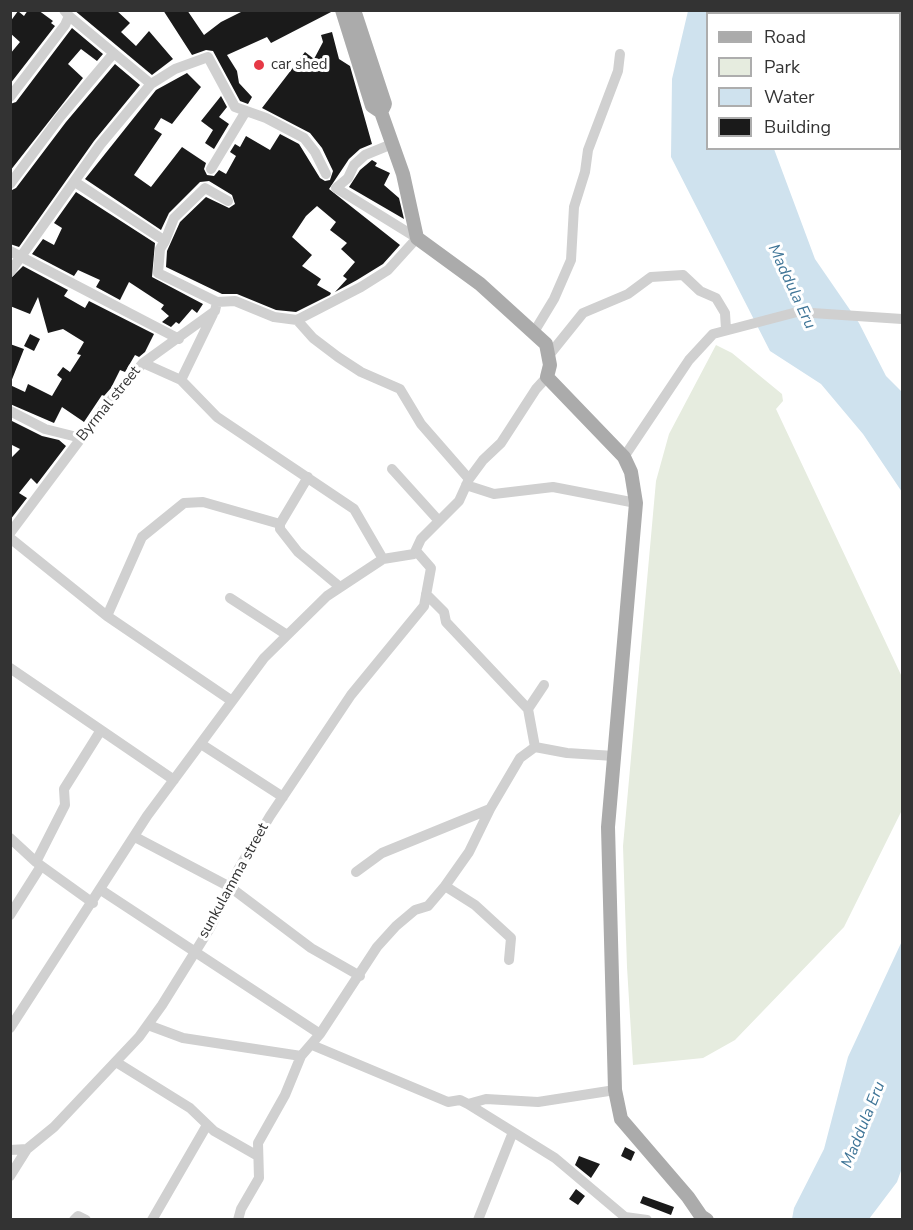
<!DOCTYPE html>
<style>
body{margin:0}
#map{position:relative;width:913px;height:1230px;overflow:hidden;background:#fff;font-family:"Nunito Sans",sans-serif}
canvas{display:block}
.frame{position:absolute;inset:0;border:12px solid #333;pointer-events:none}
.legend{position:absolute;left:706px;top:12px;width:195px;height:138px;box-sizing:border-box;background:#fff;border:2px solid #adadad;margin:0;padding:8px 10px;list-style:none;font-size:18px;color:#333}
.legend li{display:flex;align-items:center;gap:12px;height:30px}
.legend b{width:30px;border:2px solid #adadad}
</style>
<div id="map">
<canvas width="913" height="1230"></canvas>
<div class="frame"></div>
<ul class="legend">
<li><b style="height:8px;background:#ababab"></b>Road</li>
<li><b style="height:16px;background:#e6ecdf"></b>Park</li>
<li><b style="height:16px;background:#cfe2ee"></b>Water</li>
<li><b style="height:16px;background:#1a1a1a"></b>Building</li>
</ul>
</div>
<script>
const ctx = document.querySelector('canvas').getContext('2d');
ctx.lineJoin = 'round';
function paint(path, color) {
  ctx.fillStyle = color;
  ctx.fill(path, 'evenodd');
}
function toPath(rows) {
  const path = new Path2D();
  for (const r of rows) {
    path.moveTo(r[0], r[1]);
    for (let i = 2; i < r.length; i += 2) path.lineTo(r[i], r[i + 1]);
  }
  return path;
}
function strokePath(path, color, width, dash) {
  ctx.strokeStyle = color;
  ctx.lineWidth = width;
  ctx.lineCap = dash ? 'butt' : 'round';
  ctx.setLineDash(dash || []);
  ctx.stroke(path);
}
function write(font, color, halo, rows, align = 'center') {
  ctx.font = font + ' "Nunito Sans",sans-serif';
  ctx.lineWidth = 6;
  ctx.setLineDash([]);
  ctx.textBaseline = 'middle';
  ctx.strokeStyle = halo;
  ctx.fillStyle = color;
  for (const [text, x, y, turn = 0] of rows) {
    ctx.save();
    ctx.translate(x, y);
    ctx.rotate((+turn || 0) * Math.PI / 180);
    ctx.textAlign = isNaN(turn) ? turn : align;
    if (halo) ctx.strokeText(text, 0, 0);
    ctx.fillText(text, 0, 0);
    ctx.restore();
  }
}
paint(toPath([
 [716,345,732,353,782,394,783,401,776,409,902,677,902,810,844,927,735,1040,703,1058,633,1065,627,967,623,846,656,481,669,434]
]), '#e6ecdf');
paint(toPath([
 [688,11,765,11,763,13,708,14,708,148,774,149,815,259,859,323,886,376,902,392,902,492,863,434,821,384,770,351,671,157,672,79],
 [902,941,902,1168,897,1182,869,1219,792,1219,794,1208,824,1149,848,1057]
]), '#cfe2ee');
paint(toPath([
 [28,10,38,10,53,21,51,23,55,26,10,84,10,54,20,42,10,33,10,22,18,11,24,16],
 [74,10,116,10,130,23,121,32,136,46,149,31,173,59,152,75],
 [163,10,187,10,204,35,221,22,245,10,333,11,271,43,267,37,227,55,237,71,239,83,252,97,248,104,240,101,213,51,206,50,192,55],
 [72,28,103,54,97,61,81,49,68,64,83,78,10,171,10,104,16,102],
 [332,32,339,59,350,66,372,144,360,149,349,159,329,189,400,245,383,264,357,280,335,292,347,279,343,276,355,262,341,249,347,243,330,230,336,222,317,206,306,216,292,237,312,255,302,266,321,279,317,285,331,293,330,295,296,312,276,310,237,294,222,294,166,267,167,251,180,222,206,197,229,208,235,204,232,195,209,181,200,182,169,213,161,230,85,179,156,90,187,73,201,87,172,124,161,118,154,129,162,134,134,175,151,187,182,147,206,163,204,169,207,175,214,176,219,170,226,174,236,156,230,152,235,144,240,147,246,136,270,150,280,134,299,144,320,178,325,181,330,180,333,171,322,148,310,133,262,108,305,52,314,59,323,42,321,35],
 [115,64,140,85,94,141,19,247,10,244,10,191,16,188,66,122],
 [221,96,227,107,219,117,229,124,214,149,205,143,213,130,201,121],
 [372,160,377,163,375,166,390,173,384,185,399,198,404,219,349,187,360,170],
 [76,192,155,243,152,277,203,304,197,313,192,309,179,324,176,322,171,327,162,322,169,316,161,309,164,305,129,282,120,300,96,287,100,280,78,270,74,276,32,254,43,239,54,245,62,228,54,223],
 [23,266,68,290,64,296,85,308,89,301,154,334,145,352,139,357,135,355,125,372,120,370,111,388,104,396,102,395,84,422,62,407,54,423,10,404,10,385,25,392,28,384,52,396,62,379,57,375,63,367,70,372,81,355,77,354,84,342,63,329,48,333,38,297,30,314,10,306,10,279],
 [30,334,40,339,34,351,24,346],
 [10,344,24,349,11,382,10,382],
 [10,420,42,436,59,440,66,446,37,484,31,478,19,493,27,498,10,520,10,459,20,449,10,444],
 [625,1147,635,1152,631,1161,621,1156],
 [579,1156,600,1164,591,1178,575,1165],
 [576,1189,585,1196,578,1205,569,1199],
 [643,1196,674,1207,671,1215,640,1203]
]), '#1a1a1a');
strokePath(toPath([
 [151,84,175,69,208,57,235,107,266,118,304,138,315,152,326,174],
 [10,97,65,25,69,16,64,10],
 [211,169,246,111],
 [75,182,165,241,160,249,158,273,217,302],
 [10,184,60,117,113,54],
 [165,241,174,218,205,188,228,201],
 [10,251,179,339],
 [10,272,100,145,151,84,69,16],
 [297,320,361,287,388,270,417,238,336,188,348,178,354,165,365,155,392,144],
 [297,320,313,338,338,357,361,372,400,389,421,424,469,479],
 [534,332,554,299,571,260,574,207,585,172,588,150,618,71,620,54],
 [550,354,583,313,628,294,651,277,683,275,700,291,716,298,725,313,726,329],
 [143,363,181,380,217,417,354,509,383,559],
 [181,380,213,314],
 [10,411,45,429,81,438],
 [624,457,689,360,713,334,797,312,902,319],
 [392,469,439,521],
 [308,477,280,524,280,529,298,552,340,587],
 [466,485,494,494,553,487,636,503],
 [10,533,100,413,143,363,215,311,217,302,235,301,274,317,297,320],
 [10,538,107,616,232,701],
 [426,594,444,612,446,622,528,709],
 [230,598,287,635],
 [107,616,142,537,184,503,203,502,280,524],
 [10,668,174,780],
 [201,744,283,797],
 [535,747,528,709,544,685],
 [135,837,230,887,311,948,360,976],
 [10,838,36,862],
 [356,872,382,853,490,809],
 [445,886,475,905,511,938,509,960],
 [101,890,320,1034],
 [93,903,36,862,65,805,64,789,101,730],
 [10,915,41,866],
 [148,1025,183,1038,301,1056],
 [10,1028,147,816,264,658,327,596,383,559,414,554,421,539,459,501,469,479,483,460,501,443,536,389,547,377],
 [312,1045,448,1102,460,1100,468,1104,555,1158,625,1217,647,1220],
 [116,1062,190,1108,214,1131,256,1155],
 [468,1104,486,1099,538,1102,615,1090],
 [10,1150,27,1149,54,1127,139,1037,162,1005,210,928,239,868,270,816,351,695,424,606,431,568,417,552],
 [10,1176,27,1149],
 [74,1220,78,1216,86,1220],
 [152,1220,207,1125],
 [238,1220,241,1209,259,1178,258,1143,285,1095,301,1056,320,1034,377,947,396,926,415,910,428,906,445,886,469,852,490,809,520,758,535,747,567,753,614,756],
 [478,1220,513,1132]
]), '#d0d0d0', 10);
strokePath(toPath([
 [342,10,372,106,381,112],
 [354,10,385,104,381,112,403,174,417,238,480,284,546,344,550,365,547,377,624,457,631,472,636,503,608,827,615,1090,621,1119,688,1197,701,1216,707,1220]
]), '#ababab', 14);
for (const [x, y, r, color] of [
 [259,65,6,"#e63946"]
]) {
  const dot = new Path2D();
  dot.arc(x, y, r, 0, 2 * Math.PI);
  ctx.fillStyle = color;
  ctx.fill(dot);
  strokePath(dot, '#fff', 2);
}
write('15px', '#333', '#fff', [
 ["car shed",271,65]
], 'left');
write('15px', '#333', '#fff', [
 ["Byrmal street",109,404,-51],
 ["sunkulamma street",234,881,-61]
]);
write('italic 16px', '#3f7597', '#fff', [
 ["Maddula Eru",791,287,65],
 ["Maddula Eru",864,1125,-68]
]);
</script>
